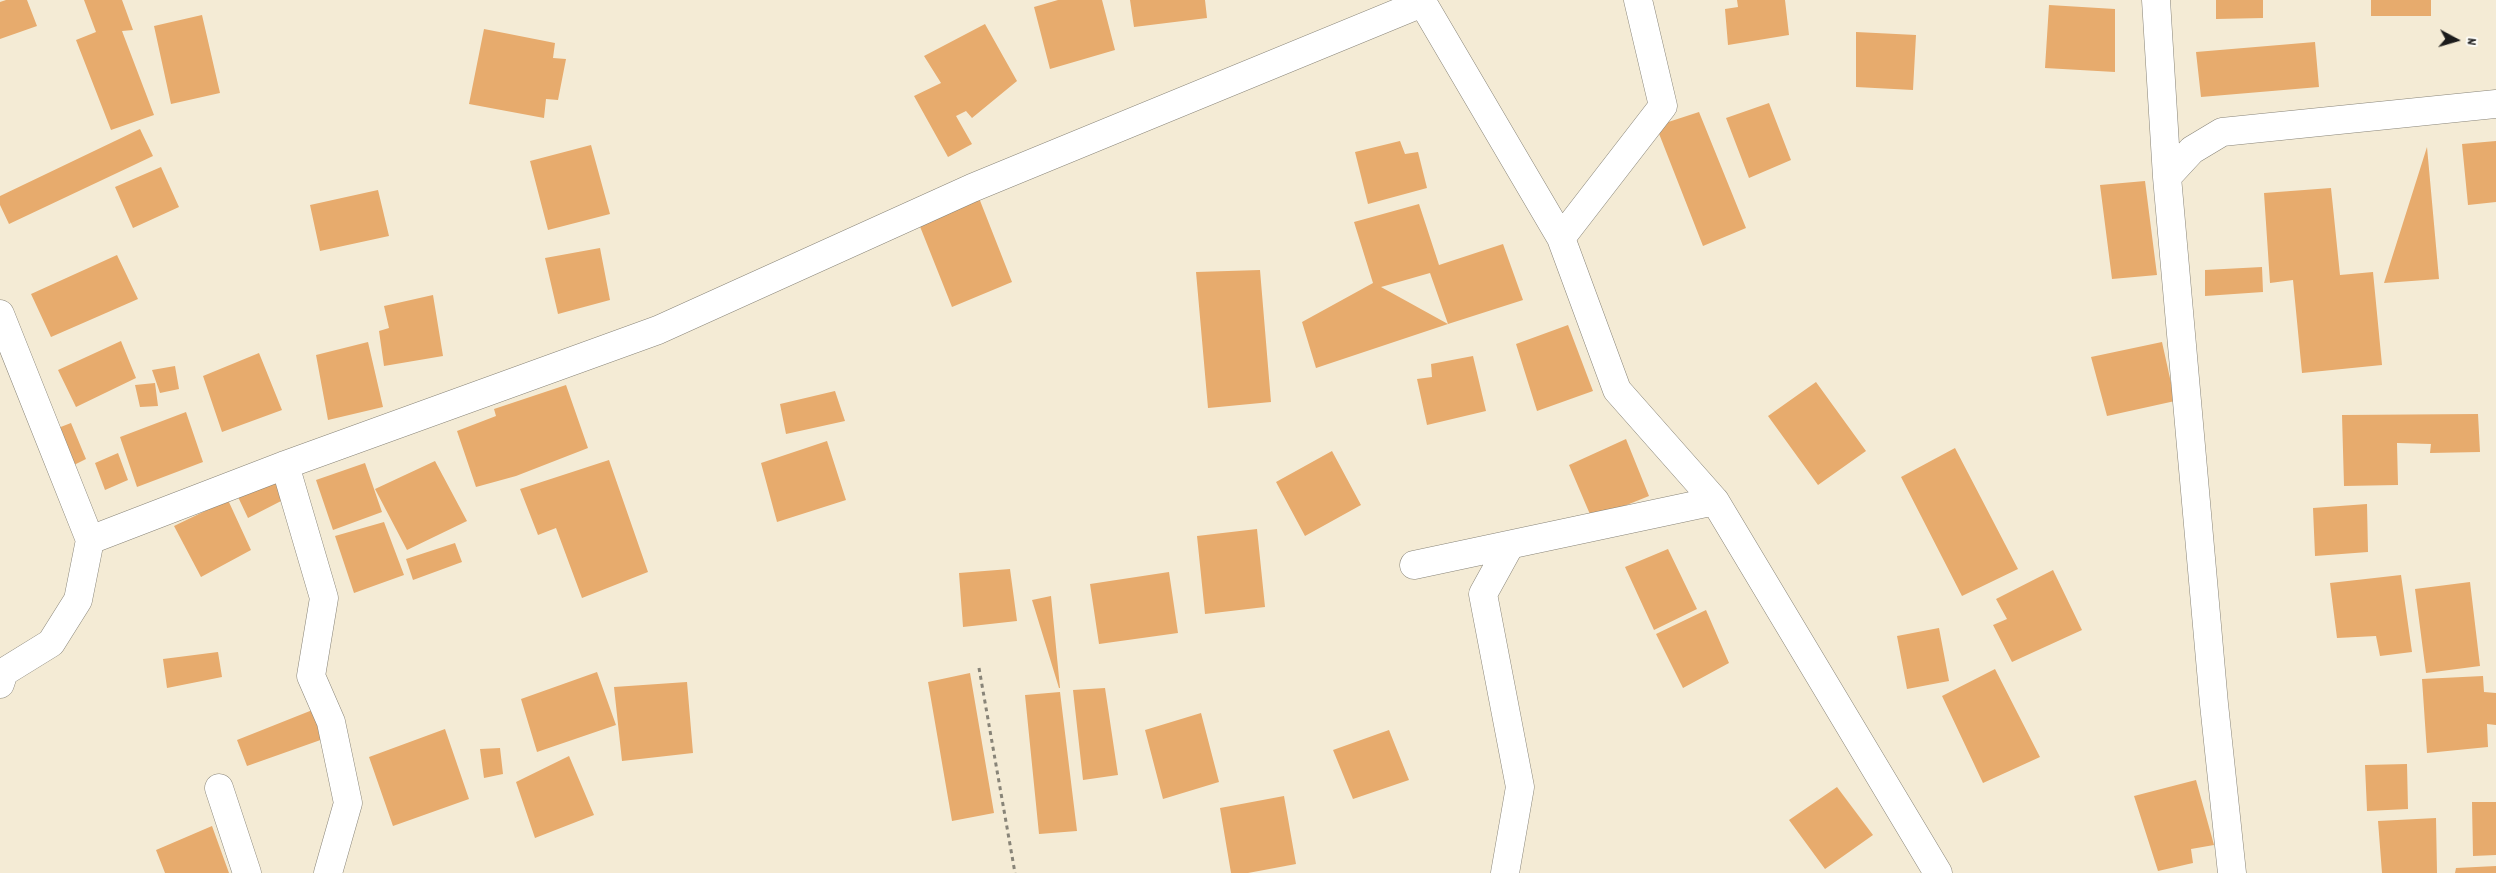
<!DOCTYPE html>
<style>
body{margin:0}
#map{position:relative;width:2496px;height:873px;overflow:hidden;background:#f4ebd5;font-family:Dekko,sans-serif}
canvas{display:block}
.north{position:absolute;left:2431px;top:15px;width:50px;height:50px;-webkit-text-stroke:4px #fdfcf7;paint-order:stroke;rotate:96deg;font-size:14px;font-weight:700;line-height:20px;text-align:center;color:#1c1c1c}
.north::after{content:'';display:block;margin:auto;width:18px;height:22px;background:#1c1c1c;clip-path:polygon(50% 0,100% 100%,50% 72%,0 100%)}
</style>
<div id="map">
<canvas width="2496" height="873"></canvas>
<div class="north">N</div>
</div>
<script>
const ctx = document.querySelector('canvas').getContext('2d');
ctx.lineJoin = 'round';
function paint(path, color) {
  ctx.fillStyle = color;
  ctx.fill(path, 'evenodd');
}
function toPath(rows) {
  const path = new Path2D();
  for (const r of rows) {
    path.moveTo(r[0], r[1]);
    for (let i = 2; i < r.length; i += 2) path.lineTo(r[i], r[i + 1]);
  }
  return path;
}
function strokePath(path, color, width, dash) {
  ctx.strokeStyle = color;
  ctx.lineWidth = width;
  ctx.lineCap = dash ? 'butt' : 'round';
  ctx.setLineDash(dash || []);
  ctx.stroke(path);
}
paint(toPath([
 [6,0,27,0,37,26,0,39,0,2],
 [84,0,122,0,133,30,122,31,154,115,111,130,76,40,96,32],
 [1058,0,1102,0,1115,50,1050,69,1034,7],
 [1130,0,1205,0,1207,18,1134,27],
 [1737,0,1785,0,1789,35,1728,45,1725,9,1738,7],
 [2216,0,2263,0,2263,18,2216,19],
 [2371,0,2431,0,2431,16,2371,16],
 [2049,5,2115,9,2115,72,2045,68],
 [202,15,220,93,171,104,154,26],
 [985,24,1017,81,972,118,966,111,956,116,972,144,948,157,914,96,941,83,924,56],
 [484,29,555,43,553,58,566,59,558,100,546,99,544,118,469,104],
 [1856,32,1916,35,1913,90,1856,87],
 [2315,42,2319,87,2201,97,2196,52],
 [1769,103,1791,160,1749,178,1726,118],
 [1699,112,1746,228,1703,246,1656,126],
 [140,129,153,156,9,224,0,205,0,196],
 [1400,141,1405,154,1418,152,1427,188,1368,204,1355,152],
 [2496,141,2496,202,2468,205,2462,144],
 [591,145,610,214,548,230,530,161],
 [2427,147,2439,279,2384,283],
 [161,167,179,207,133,228,115,187],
 [2145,181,2157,275,2112,279,2100,185],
 [2331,188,2340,275,2373,272,2382,365,2302,373,2293,280,2270,283,2264,193],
 [378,190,389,236,320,251,310,205],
 [979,198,1012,282,952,307,919,224],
 [1419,204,1439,265,1503,244,1523,300,1448,324,1430,273,1381,287,1448,324,1316,368,1302,322,1373,283,1354,222],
 [600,248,610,300,558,314,545,258],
 [117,255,138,299,51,337,31,294],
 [2262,267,2263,292,2205,296,2205,270],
 [1260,270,1271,402,1208,408,1196,272],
 [433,295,443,356,384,366,379,331,389,328,384,306],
 [1568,325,1593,391,1537,411,1516,344],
 [121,341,136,378,76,407,58,370],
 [368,342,383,407,328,420,316,355],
 [2162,342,2175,401,2107,416,2091,357],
 [259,353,282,410,222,432,203,376],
 [1473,356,1486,411,1427,425,1417,379,1432,377,1431,364],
 [175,366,179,389,160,393,152,370],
 [1816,382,1866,451,1818,485,1768,416],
 [155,383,158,406,140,407,135,385],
 [566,385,588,448,516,476,476,487,457,431,496,416,494,409],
 [835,391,845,421,786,434,780,404],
 [186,412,203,462,137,487,120,437],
 [2478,414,2480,452,2430,453,2431,444,2397,443,2398,485,2344,486,2342,415],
 [71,423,86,459,70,467,58,428],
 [1626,439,1649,496,1592,519,1569,465],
 [827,441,846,500,777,522,761,463],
 [1955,448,2018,569,1962,596,1901,477],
 [1332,451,1361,505,1305,536,1276,482],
 [118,453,128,480,105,490,95,463],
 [609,460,648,572,582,598,556,528,538,535,520,489],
 [435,461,467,521,407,550,375,489],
 [365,463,382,512,333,530,316,480],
 [275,475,285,499,248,518,238,497],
 [228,500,251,550,201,577,174,526],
 [2367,504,2368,552,2315,556,2313,508],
 [384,522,404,575,354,593,335,536],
 [1257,529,1265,607,1205,614,1197,536],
 [455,543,462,562,413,580,406,559],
 [1668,549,1697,609,1654,630,1625,567],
 [1010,569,1017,621,963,627,959,573],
 [2053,570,2082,630,2012,662,1993,625,2007,619,1996,599],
 [1169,572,1178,633,1099,644,1090,584],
 [2401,575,2412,652,2380,656,2376,636,2337,638,2330,583],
 [2470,582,2480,666,2426,673,2415,589],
 [1051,596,1060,688,1059,688,1032,600],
 [1706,610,1729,663,1683,688,1656,634],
 [1939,628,1949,681,1907,689,1897,636],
 [218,652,222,677,167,688,163,659],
 [1995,669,2040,757,1983,783,1942,696],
 [597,672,616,725,537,752,521,699],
 [970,673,994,813,952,821,928,682],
 [2483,676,2484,692,2496,693,2496,725,2487,724,2488,747,2427,753,2422,679],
 [687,682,693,753,622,761,614,687],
 [1105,688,1118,775,1083,780,1073,690],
 [1060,692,1077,831,1039,834,1025,695],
 [320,707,329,737,247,766,237,740],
 [1201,713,1219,782,1163,799,1145,730],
 [445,729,469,799,393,826,369,757],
 [1389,730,1409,780,1353,799,1333,750],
 [500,748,503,774,484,778,480,749],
 [569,756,594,815,535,838,516,782],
 [2407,764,2408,809,2367,811,2365,765],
 [2196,780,2214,845,2191,849,2193,863,2158,871,2134,796],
 [1837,787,1873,835,1825,869,1789,820],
 [1284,796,1296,864,1248,873,1231,873,1220,808],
 [2472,802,2496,802,2496,855,2473,856],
 [2436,818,2437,873,2382,873,2378,821],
 [212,826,229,873,165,873,156,850],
 [2496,866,2496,873,2455,873,2456,868]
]), '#e7ab6d');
const minor = toPath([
 [1421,0,1561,238,1617,390,1715,501,1938,873],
 [2156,0,2167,177,2214,704,2232,873],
 [2167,177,2192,150,2222,132,2496,104],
 [1561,238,1663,106,1638,0],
 [0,314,90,540,78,600,51,643,4,672,0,684],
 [285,465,324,598,311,676,331,722,348,803,328,873],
 [90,540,285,465,658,330,972,188,1422,3],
 [1414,565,1715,501],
 [219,788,247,873],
 [1505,873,1520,787,1483,594,1510,545]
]);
strokePath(minor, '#888478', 29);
strokePath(toPath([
 [979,668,1015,873]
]), '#888478', 3, [4, 4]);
strokePath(minor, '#fff', 28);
</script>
